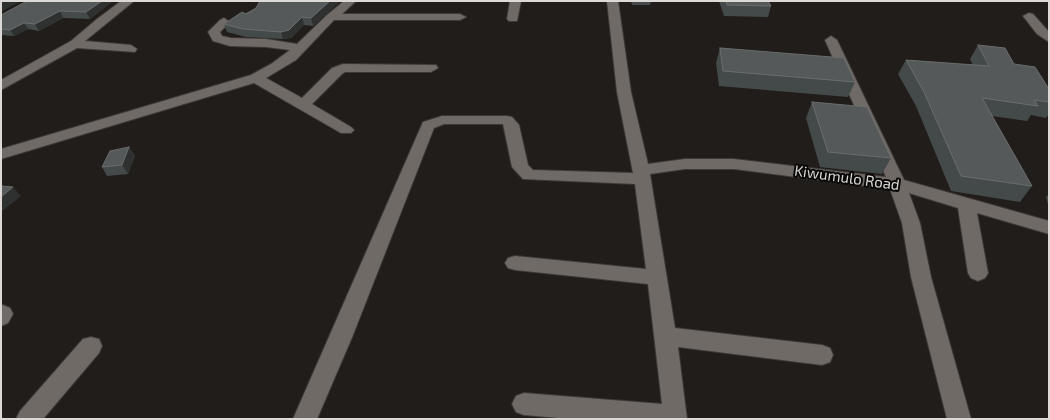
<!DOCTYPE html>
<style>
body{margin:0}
#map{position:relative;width:1050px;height:420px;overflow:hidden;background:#211d1a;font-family:"Exo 2",sans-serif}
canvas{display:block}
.frame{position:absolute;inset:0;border:2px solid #dcd9d7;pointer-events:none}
</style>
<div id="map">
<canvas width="1050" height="420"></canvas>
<div class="frame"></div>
</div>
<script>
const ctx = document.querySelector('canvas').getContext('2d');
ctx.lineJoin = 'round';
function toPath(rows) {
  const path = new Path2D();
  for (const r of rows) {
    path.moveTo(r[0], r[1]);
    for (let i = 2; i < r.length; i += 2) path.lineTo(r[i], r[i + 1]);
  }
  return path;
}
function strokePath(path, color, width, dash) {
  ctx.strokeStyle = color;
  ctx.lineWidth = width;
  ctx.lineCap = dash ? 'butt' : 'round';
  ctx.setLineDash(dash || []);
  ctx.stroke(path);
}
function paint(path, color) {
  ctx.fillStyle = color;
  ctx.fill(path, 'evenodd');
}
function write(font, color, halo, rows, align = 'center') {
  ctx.font = font + ' "Exo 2",sans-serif';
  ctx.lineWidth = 4;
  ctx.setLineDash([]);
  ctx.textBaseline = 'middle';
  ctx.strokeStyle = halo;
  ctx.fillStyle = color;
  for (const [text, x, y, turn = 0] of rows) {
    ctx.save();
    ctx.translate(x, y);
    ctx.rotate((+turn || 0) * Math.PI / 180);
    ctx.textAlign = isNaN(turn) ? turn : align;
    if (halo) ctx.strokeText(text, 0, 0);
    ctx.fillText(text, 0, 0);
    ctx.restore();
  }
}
const minor = toPath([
 [121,1,134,1,85,41,131,45,137,49,135,52,77,48,1,90,1,80,71,41,97,19,121,1],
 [344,1,356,1,342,14,460,14,466,17,460,20,334,20,296,60,266,78,302,98,332,68,343,64,436,65,438,68,431,72,345,72,342,74,312,104,351,127,354,130,351,133,341,133,254,83,1,159,1,149,251,75,271,64,290,50,266,47,230,46,213,41,208,32,220,20,224,18,230,22,220,32,222,36,231,38,266,39,297,44,327,15,344,1],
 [510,1,521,1,517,21,509,21,507,19,510,1],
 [607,1,618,1,631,92,648,164,685,159,734,159,886,177,825,40,831,36,837,40,904,180,1049,221,1049,234,977,213,988,273,985,278,978,281,971,278,968,273,958,208,909,193,920,223,931,277,971,419,947,419,911,277,902,223,890,189,734,169,685,169,650,174,675,328,822,345,830,348,833,355,830,362,822,365,678,347,687,419,570,419,524,415,516,412,512,404,516,396,524,393,662,404,648,284,515,270,508,268,505,263,508,258,515,256,646,269,635,184,523,179,512,167,503,124,444,124,434,128,353,335,317,419,293,419,423,122,442,116,507,116,512,117,519,125,528,165,533,170,633,173,617,92,607,1],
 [1029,13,1033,14,1049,32,1049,42,1037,34,1023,16,1029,13],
 [3,305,10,308,13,314,8,323,1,326,1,306,3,305],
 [91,337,99,339,102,346,99,353,43,419,16,419,20,411,83,339,91,337]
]);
strokePath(minor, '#3d3937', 2);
paint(minor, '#6f6a66');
paint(toPath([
 [113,1,90,19,63,18,39,31,28,29,14,36,1,35,1,15],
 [260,1,340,1,313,26,304,25,291,38,283,39,246,37,227,32,224,24,256,8],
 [631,1,651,1,650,5,632,5],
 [719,1,768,1,771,6,768,17,724,16],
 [978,45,1014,64,1049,102,1049,114,1046,118,1031,115,1027,121,992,116,1032,186,1020,202,951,191,916,106,898,74,906,60,973,65,970,59],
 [720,48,855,82,848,97,719,86,716,63],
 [812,102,891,158,882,174,820,167,806,118],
 [129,147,135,156,128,174,107,176,102,167],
 [1049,194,1049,208,1046,197]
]), '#444a4a');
paint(toPath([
 [5,1,21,1,1,12,1,3],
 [102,1,113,1,90,19,86,12],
 [330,1,340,1,313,26,311,18],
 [60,11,63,18,39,31,35,24],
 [302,17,304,25,291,38,283,39,281,32],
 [24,23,28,29,14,36,10,30],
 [129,147,135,156,128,174,122,165],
 [13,187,21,196,1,212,1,197]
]), '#2f3130');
const building = toPath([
 [27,1,102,1,86,12,60,11,35,24,24,23,10,30,1,29,1,15,27,1],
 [260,1,330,1,311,18,302,17,289,30,281,32,243,29,224,24,242,12,246,14,256,8,260,1],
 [726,1,768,1,771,6,727,5,726,1],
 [978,45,1005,48,1014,64,1035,67,1049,89,1049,102,1034,100,1038,106,982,98,1032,186,961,176,924,92,906,60,989,66,978,45],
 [720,48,844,58,855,82,723,71,720,48],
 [812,102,867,107,891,158,828,152,812,102],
 [129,147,122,165,102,167,110,151,129,147],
 [1,186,13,187,1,197,1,186]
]);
paint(building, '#555959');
strokePath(building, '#6a6d6d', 1);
write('15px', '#dcd9d7', '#090807', [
 ["Kiwumulo Road",847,178,8]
]);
</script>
